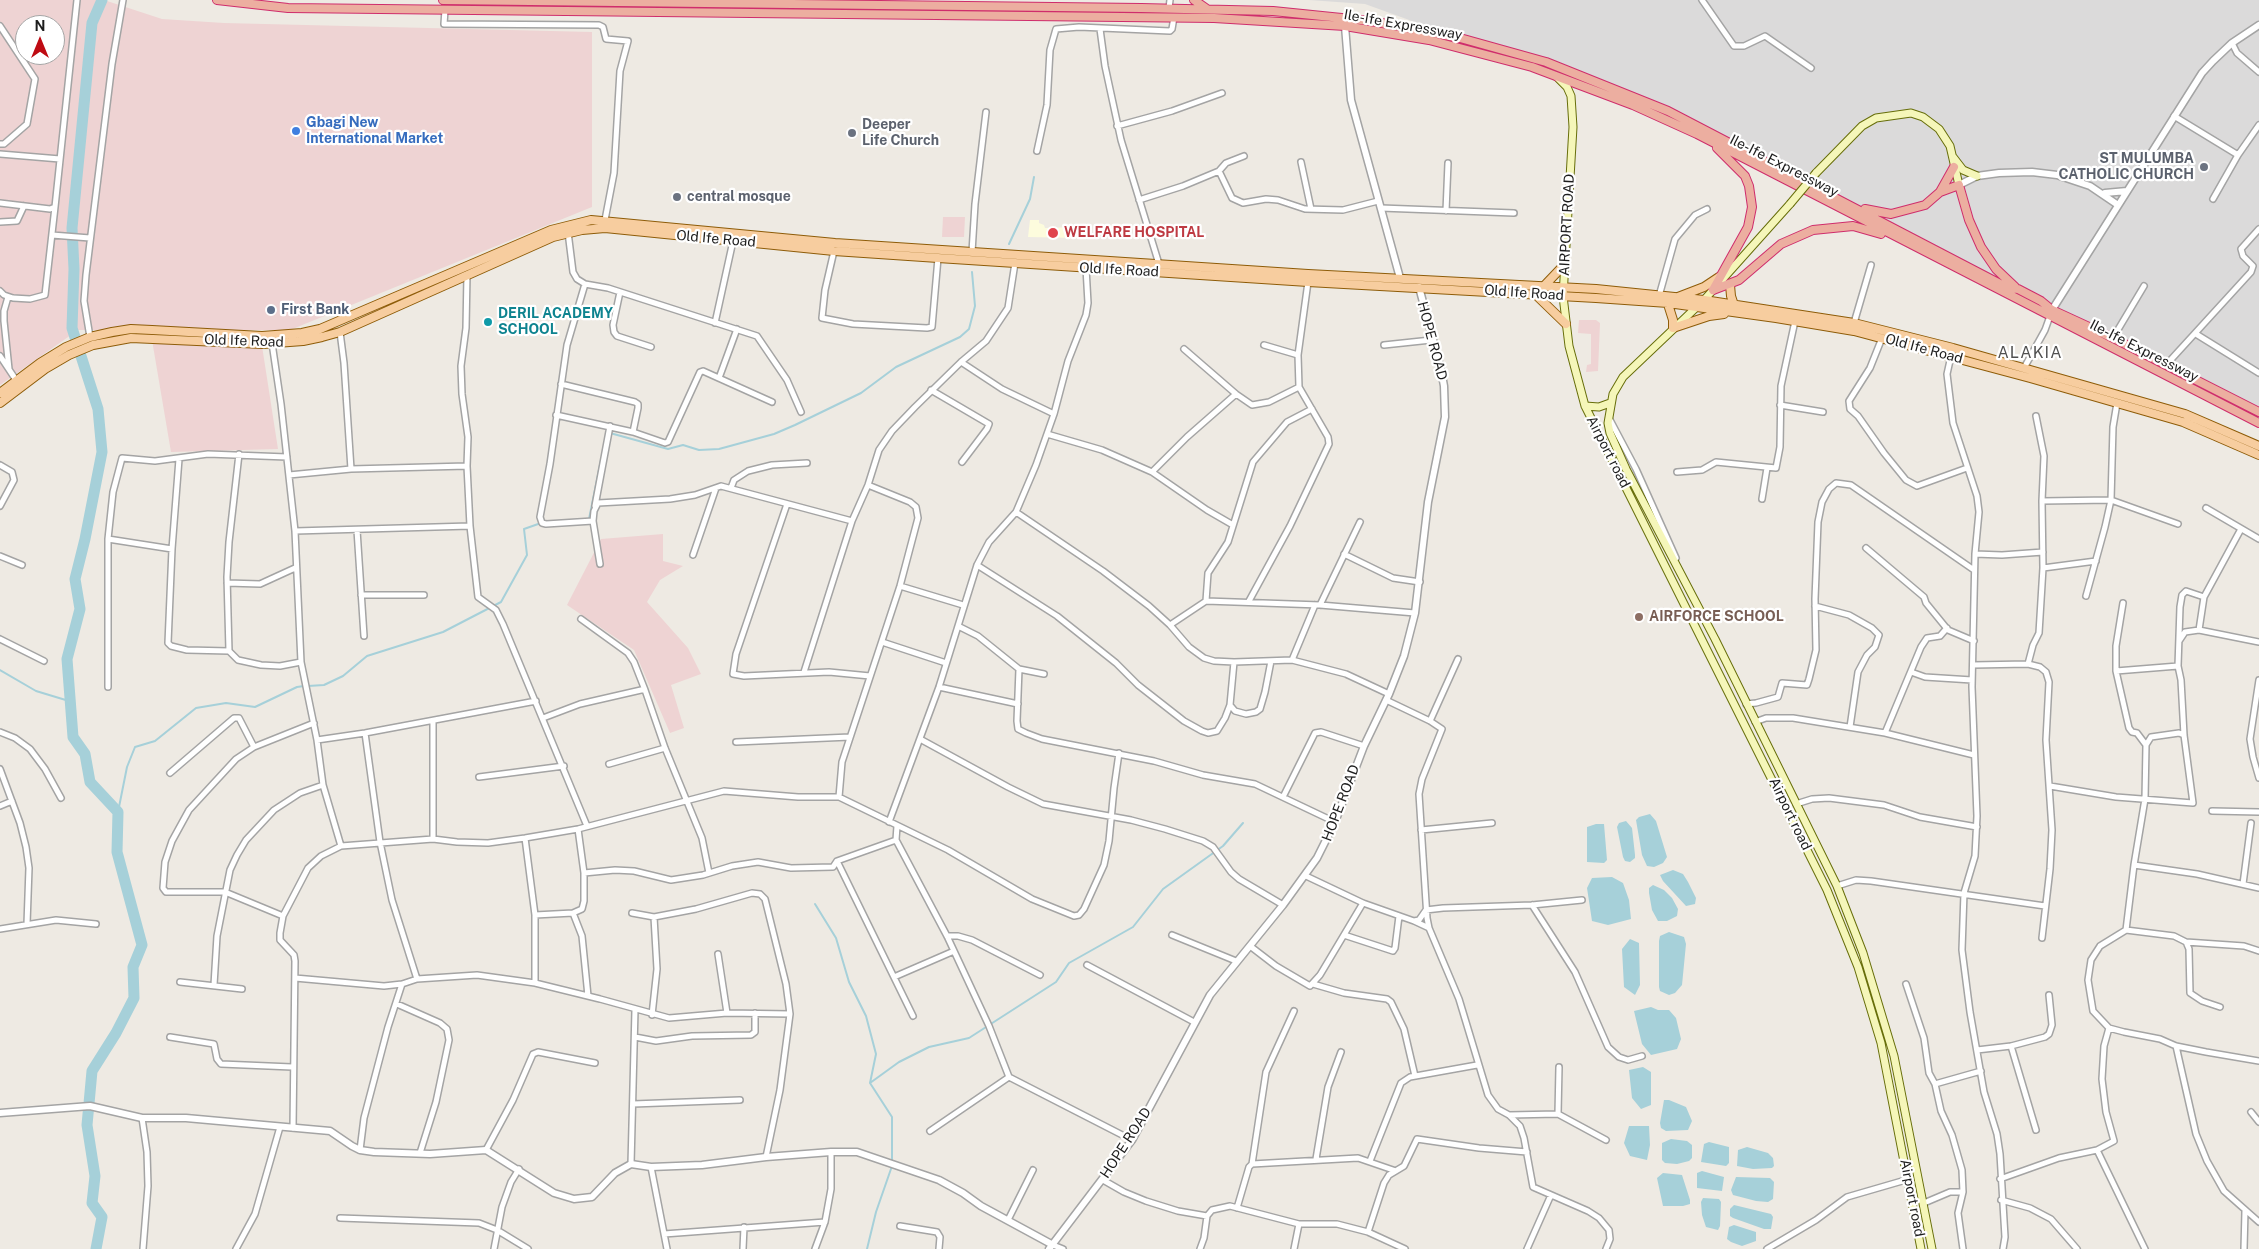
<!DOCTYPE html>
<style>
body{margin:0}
#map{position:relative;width:2259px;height:1249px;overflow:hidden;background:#eeeae3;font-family:"Public Sans",sans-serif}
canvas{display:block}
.north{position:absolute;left:15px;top:15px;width:50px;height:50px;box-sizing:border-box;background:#fff;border:1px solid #a5a5a5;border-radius:50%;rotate:0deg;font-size:14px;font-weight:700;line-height:20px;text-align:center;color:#1d1d1d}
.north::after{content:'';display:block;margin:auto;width:18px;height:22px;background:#bf0b13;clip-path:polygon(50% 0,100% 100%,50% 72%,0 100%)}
</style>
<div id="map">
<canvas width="2259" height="1249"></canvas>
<div class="north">N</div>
</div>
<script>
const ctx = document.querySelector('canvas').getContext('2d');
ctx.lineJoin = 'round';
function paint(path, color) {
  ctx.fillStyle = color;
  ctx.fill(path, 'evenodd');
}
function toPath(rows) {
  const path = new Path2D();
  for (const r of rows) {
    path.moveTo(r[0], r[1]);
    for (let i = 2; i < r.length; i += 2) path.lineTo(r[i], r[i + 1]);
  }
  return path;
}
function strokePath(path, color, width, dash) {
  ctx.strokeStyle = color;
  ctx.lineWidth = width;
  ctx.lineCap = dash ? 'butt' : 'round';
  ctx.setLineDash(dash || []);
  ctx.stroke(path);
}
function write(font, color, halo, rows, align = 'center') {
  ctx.font = font + ' "Public Sans",sans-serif';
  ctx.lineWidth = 4.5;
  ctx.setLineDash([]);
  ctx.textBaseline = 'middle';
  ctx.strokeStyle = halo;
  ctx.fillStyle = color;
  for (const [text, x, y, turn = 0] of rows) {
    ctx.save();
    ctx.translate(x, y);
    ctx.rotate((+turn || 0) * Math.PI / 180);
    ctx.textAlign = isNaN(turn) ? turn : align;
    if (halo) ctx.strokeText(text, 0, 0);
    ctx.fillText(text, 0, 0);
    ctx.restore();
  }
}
paint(toPath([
 [1309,0,2259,0,2259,420,2121,349,2008,288,1617,95,1365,4]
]), '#dbdada');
paint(toPath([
 [0,0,104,0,162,19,224,23,592,32,592,207,290,330,78,330,0,385],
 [25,25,55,25,55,55,25,55],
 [943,217,965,217,964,237,942,237],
 [1579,320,1596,320,1600,323,1598,371,1586,372,1587,365,1591,364,1591,334,1578,333],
 [152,340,262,346,278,449,171,452],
 [663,534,663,561,683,566,660,580,647,602,688,648,701,674,671,685,684,728,670,733,634,650,567,605,601,539]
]), '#eed3d3');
paint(toPath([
 [1030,220,1039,220,1039,223,1044,225,1045,228,1078,227,1078,238,1028,237]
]), '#fdfcdd');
paint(toPath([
 [1650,814,1656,821,1667,857,1663,863,1654,867,1647,866,1642,855,1636,820,1639,817],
 [1626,821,1632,828,1635,855,1635,858,1630,862,1625,861,1623,857,1617,827,1619,823],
 [1596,824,1604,824,1607,860,1604,863,1587,862,1587,827],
 [1673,870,1683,874,1688,882,1696,898,1695,904,1686,906,1663,881,1660,875],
 [1612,877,1623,883,1629,900,1631,919,1608,925,1592,921,1587,888,1592,878],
 [1653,885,1664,890,1672,898,1678,909,1677,916,1667,921,1658,921,1652,910,1649,893,1649,888],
 [1669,932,1684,937,1686,944,1682,985,1675,993,1669,995,1660,991,1659,987,1659,941,1660,936],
 [1630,939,1639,943,1640,985,1635,995,1624,987,1622,949],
 [1651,1007,1658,1010,1669,1010,1676,1018,1681,1039,1677,1049,1651,1055,1642,1044,1634,1011],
 [1643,1067,1651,1072,1651,1105,1641,1109,1632,1098,1629,1070],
 [1664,1100,1669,1100,1686,1107,1692,1121,1688,1130,1666,1131,1661,1128,1660,1123],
 [1629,1126,1649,1126,1650,1145,1647,1160,1630,1156,1624,1143],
 [1671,1139,1687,1141,1692,1145,1692,1158,1689,1161,1677,1164,1665,1163,1662,1160,1662,1143],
 [1709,1142,1729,1147,1729,1163,1726,1166,1701,1162,1704,1144],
 [1747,1147,1768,1153,1773,1158,1774,1166,1772,1168,1753,1169,1737,1166,1738,1150],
 [1702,1171,1724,1177,1722,1191,1697,1188,1697,1173],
 [1663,1173,1682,1175,1690,1200,1690,1204,1683,1206,1663,1206,1657,1178],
 [1736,1177,1770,1178,1774,1182,1773,1199,1768,1202,1756,1201,1733,1195,1731,1190],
 [1703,1198,1719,1199,1721,1202,1720,1226,1718,1230,1706,1227,1702,1215,1701,1202],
 [1734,1205,1771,1214,1773,1217,1771,1229,1764,1229,1733,1218,1730,1216,1730,1209],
 [1734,1225,1756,1232,1756,1241,1742,1246,1731,1242,1727,1239,1729,1227]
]), '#a6d0d9');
strokePath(toPath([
 [1009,244,1030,199,1034,177],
 [610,433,668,449,683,445,699,450,719,449,774,434,795,425,861,393,896,367,960,337,969,329,975,306,972,272],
 [589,519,601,460],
 [0,670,36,691,69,701],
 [308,686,324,685,343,676,367,656,443,632,501,602,527,555,524,529,541,523],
 [118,812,127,767,135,747,155,741,196,708,226,703,255,707,297,687,304,686],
 [815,904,836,938,849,982,866,1016,876,1054,870,1083,892,1117,892,1161],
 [870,1083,899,1062,929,1047,969,1038,1056,982,1069,963,1133,927,1163,889,1223,846,1243,823],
 [867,1249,876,1212,892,1166]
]), '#a6d0d9', 2);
strokePath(toPath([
 [96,1249,102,1217,92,1203,95,1176,87,1125,92,1071,116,1033,134,998,133,967,142,945,117,852,118,812,90,782,85,754,73,737,67,659,80,609,75,579,85,539,102,452,98,409,72,328,74,269,72,228,92,23,102,0]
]), '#a6d0d9', 11);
const minor = toPath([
 [1702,0,1734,46,1744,46,1765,36,1811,68],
 [1169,8,1170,0],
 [445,10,444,24,599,25,603,27,606,39,628,41,620,71,614,173,605,220],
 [0,26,35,79,27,124,4,144,0,144],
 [1100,29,1105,66,1121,140,1159,264],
 [2232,43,2237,53,2259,72],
 [2174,116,2238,155],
 [1117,126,1172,111,1222,93],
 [1037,151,1047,105,1050,50,1056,29,1079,27,1170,31,1172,29,1174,17],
 [0,154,60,159],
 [1301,162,1311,209],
 [1219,171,1232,198,1243,203,1266,199,1278,200,1305,209,1343,210,1378,201],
 [2213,199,2238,155,2259,125],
 [1139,200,1183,186,1219,171,1226,163,1244,156],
 [0,203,50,209,55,207,77,0],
 [1381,208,1514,213],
 [1446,211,1448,163],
 [0,222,17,221,24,206],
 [568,232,573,272,577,279,585,284,608,288,757,336,787,380,801,412],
 [52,235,90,238],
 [834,251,825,290,822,318,853,324,927,328,932,327,938,258],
 [972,252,975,204,986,112],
 [467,275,466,328,461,366,462,394,468,437,467,466,470,526,478,597,496,610,503,624,587,826],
 [585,284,567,345,550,464,540,517,542,523,546,524,593,521],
 [0,291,4,295,13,298,30,299,45,295,55,207],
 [620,292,613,325,614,332,617,336,651,347],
 [1659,296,1675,239,1695,215,1707,209],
 [8,297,4,311,4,321,9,369],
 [715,323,733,241],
 [1854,323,1871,265],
 [340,332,344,363,351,469],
 [2196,334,2259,373],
 [90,337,84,301,86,275,112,64,123,0],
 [1882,338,1870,368,1849,401,1850,409,1858,416,1884,453,1906,480,1917,486,1967,468],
 [2113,338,2144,286],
 [272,343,281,404,295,531,301,662,317,740,323,785,341,846],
 [1264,345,1298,355],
 [1384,345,1431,340],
 [1184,349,1236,394,1252,405,1269,402,1299,387],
 [0,356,16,380],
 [1951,356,1947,374,1953,423,1977,496,1979,512,1975,554,1972,687,1977,816,1975,856,1964,893,1962,950,1970,1012,1984,1092,1997,1134,2000,1154,2005,1237,2003,1249],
 [961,362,1002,389,1054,414],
 [2166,365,2251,272,2253,266,2243,256,2241,249,2259,229],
 [2024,368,2045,330,2050,316],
 [719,378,737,329],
 [561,384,635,402,638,404,638,408,633,432,665,443,668,442,700,372,703,371,772,402],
 [931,390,989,424,987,429,962,462],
 [1780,405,1823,412],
 [556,415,633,432],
 [1609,418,1636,469,1676,558],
 [1047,434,1102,450,1152,472,1187,437,1236,394],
 [179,459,172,549,168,643,171,646,187,650,229,651,238,660,261,665,280,666,301,662],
 [0,465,12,472,14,480,0,506],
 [1152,472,1207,510,1233,525],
 [1677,472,1702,470,1716,462,1776,468,1780,447,1781,386,1795,321],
 [289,475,351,469,467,466],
 [731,488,734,480,748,471,772,465,807,463],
 [1762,499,1767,468],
 [2042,501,2111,500,2178,524],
 [787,504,736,654,733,674,744,676,829,672,870,676],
 [595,506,610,426],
 [2206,508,2259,539],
 [1016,512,1103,571,1149,606,1170,625,1189,647,1204,658,1214,661,1234,662,1292,660,1346,674,1389,694],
 [357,530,364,636],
 [295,531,470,526],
 [108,539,172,549],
 [1866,548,1924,597,1926,603,1948,630,1974,641],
 [1344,554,1393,578,1420,582],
 [1975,554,2002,555,2043,552],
 [693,555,716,488],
 [0,556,22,565],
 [600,564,593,521,594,511,598,503,670,499,695,495,721,486,852,521],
 [977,565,1057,616,1116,663,1138,685,1184,721,1202,731,1208,733,1217,731,1225,718,1230,705,1234,662],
 [2043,568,2096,561],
 [227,583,260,584,295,568],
 [900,586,963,605],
 [361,595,424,595],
 [2086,596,2105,527,2111,500,2113,427,2117,403],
 [1206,601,1208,573,1228,542,1253,462,1287,422,1312,409],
 [1249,601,1290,526,1329,444,1328,437,1299,387,1298,355,1308,282],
 [2123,603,2116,646,2116,671,2129,728,2132,732,2137,733,2146,745],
 [1320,605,1360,522],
 [1815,606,1849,615,1872,628,1879,635,1875,647,1867,655,1858,672,1850,727],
 [581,619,628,653,634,662,645,690],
 [1170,625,1206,601,1320,605,1415,613],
 [958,626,978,636,1019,669,1044,674],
 [2199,630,2204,597,2241,529],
 [0,639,44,661],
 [2179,641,2185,632,2199,630,2259,642],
 [882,642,946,663],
 [229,651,227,577,229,542,239,454],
 [1292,660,1315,605],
 [2028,664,2033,645,2039,633,2043,568,2042,501,2044,456,2036,416],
 [1973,665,2028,664,2040,667,2046,672,2049,682,2046,740,2052,830,2050,869,2042,938],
 [1019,669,1017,721,1018,729,1026,733,1042,739,1154,761,1203,775,1255,784,1335,822],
 [2116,671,2178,666],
 [804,672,852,521,868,485,879,450,892,431,915,407,961,362,986,341,1008,308,1015,263],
 [1911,672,1925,677,1972,680],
 [2259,680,2250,739,2253,757,2259,778],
 [108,687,108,539,113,492,122,458,155,461,208,454,287,457],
 [939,687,1018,704],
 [1386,700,1430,721,1442,729,1422,779,1419,794,1427,918,1429,928,1459,999,1488,1095,1498,1109,1509,1115,1520,1126,1524,1138,1533,1187,1588,1211,1599,1218,1609,1230,1610,1239,1606,1249],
 [1746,704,1756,703,1778,697,1782,683,1807,685,1809,679,1816,650,1815,599,1818,522,1822,502,1829,489,1836,483,1851,485,1974,570],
 [1230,705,1235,711,1246,714,1256,712,1260,709,1265,692,1271,661],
 [543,718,580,704,641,690,645,690,665,748,702,838,709,873],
 [1430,721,1458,659],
 [1755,722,1766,718,1793,718,1885,733,1974,755],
 [0,732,15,738,30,749,45,769,61,798],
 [365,733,380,842,392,900,417,979],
 [1885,733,1921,647,1927,638,1940,636,1947,628],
 [2184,735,2179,733,2151,737,2146,745,2145,799,2134,865,2126,930,2100,946,2091,960,2088,980,2093,1011,2109,1028,2124,1032,2160,1039,2176,1046,2206,1052,2259,1061],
 [920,739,1008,787,1043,804,1131,820,1165,829,1203,841,1213,847,1231,872,1239,879,1283,905],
 [317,740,365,733,536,701],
 [736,742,850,737],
 [609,764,665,748],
 [0,769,20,823,26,847,29,868,27,924],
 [170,773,234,718,239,718,254,747],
 [479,777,564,766],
 [2050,786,2116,797,2193,803,2184,735,2181,680,2178,666,2180,607,2182,595,2186,591,2204,597],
 [839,797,842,762,900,586,918,518,916,507,910,502,868,485],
 [1283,797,1315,733,1321,732,1364,746],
 [1796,804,1812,799,1829,798,1884,805,1920,817,1977,827],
 [0,806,12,801],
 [2212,811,2259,812],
 [889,822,939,687,977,565,989,542,1016,512,1036,465,1054,414,1068,361,1086,315,1088,303,1086,268],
 [897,826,896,840,947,936,989,1026,1009,1077,1132,1140],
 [1421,830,1492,823],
 [525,838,535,915,535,983],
 [433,839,433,721],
 [837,861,913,1016],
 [2134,865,2197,874,2259,888],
 [584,873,615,870,634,871,671,880,703,875,732,866,758,862,791,868,833,867,837,861,896,840],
 [1306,876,1363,903,1414,921,1419,920,1426,910,1443,908,1532,905,1582,900],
 [2243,884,2251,823],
 [1837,886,1856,880,1871,881,2045,906],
 [1532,905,1575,972,1608,1047,1619,1057,1628,1060,1642,1056],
 [573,913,582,936,588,996],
 [632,913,654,917,696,909,752,893,760,894,765,899,786,984,790,1014,780,1090,766,1157],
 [535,915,573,913,582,909,584,901,584,873,578,829],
 [283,916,225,892,166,892,163,888,165,862,172,841,189,810,236,759,254,747,314,723],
 [1414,921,1429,928],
 [0,929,56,920,96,924],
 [2126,930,2174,936,2186,942,2189,949,2190,993,2202,1001,2220,1007],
 [1172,935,1236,961],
 [1344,935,1393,951,1395,948,1399,916],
 [947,936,958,936,972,940,1040,975],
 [2186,942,2244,946,2259,951],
 [1250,946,1276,966,1310,986,1320,975,1363,903],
 [718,954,727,1013],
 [1087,965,1194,1022],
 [894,977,954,951],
 [295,978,384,986,402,984,417,979,477,975,535,983,600,999,669,1018,727,1013,790,1014],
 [180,982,242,989],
 [1313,984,1344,993,1387,999,1391,1002,1404,1029,1415,1076],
 [1906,984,1924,1038,1929,1073,1935,1084,1941,1111,1952,1135,1962,1170,1963,1192,1958,1213,1963,1249],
 [214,985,217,936,230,870,237,855,246,840,274,810,300,793,323,785],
 [397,1004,440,1023,447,1029,449,1040,436,1102,420,1153],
 [652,1015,657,969,654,917],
 [170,1037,214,1044,217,1059,221,1064,292,1067],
 [635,1037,656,1041,692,1036,751,1035,755,1032,755,1013],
 [2011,1046,2036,1130],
 [2176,1046,2196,1134,2207,1161,2224,1191,2259,1222],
 [1977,1050,2011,1046,2045,1037,2049,1034,2052,1025,2049,995],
 [1935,1084,1981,1071],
 [633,1104,740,1100],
 [2251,1112,2259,1122],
 [1558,1114,1559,1067],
 [1509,1115,1558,1114,1606,1140],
 [142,1118,147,1152,148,1186,143,1249],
 [293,1128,295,961,294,955,280,940,280,933,283,916,308,868,321,856,341,846,433,839,457,842,488,843,525,838,578,829,724,791,798,797,839,797,948,850,1032,899,1074,916,1079,915,1084,909,1104,865,1109,841,1114,788,1119,753],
 [930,1131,1009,1077],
 [360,1150,364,1118,388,1027,402,984],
 [486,1150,513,1100,533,1054,538,1052,595,1063],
 [2097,1150,2145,1249],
 [1316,1159,1328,1087,1341,1052],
 [1370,1161,1401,1083,1410,1077,1477,1065],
 [631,1164,635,1010],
 [1252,1164,1266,1072,1294,1011],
 [651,1167,667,1249],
 [2000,1179,2059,1158,2097,1150,2114,1141,2106,1112,2102,1079,2104,1046,2109,1028],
 [1103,1180,1124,1192,1146,1201,1178,1211,1207,1216],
 [2001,1200,2030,1208,2051,1219,2077,1249],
 [1924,1203,1950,1192,1963,1192],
 [1237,1208,1249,1167,1252,1164,1358,1158,1396,1171],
 [340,1218,479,1223,497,1230,528,1249],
 [1008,1220,1033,1170],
 [900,1226,937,1232,940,1237,939,1249],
 [1368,1232,1384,1183,1389,1175,1404,1166,1417,1139,1479,1148,1527,1152],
 [664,1234,825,1222],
 [1053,1245,1063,1249],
 [236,1249,255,1214,280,1127],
 [494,1249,502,1207,511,1182,519,1169],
 [743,1249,744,1227],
 [815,1249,825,1222,831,1189,831,1152],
 [1200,1249,1204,1238,1207,1216,1212,1210,1230,1206,1299,1224,1337,1224,1368,1232,1405,1249],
 [1294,1249,1299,1224],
 [1527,1249,1551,1195],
 [1767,1249,1816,1220,1847,1197,1909,1179],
 [2244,1249,2245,1211]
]);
const tertiary = toPath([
 [1345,26,1351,100,1400,278],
 [1959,185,1977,176,1999,173,2032,172,2057,175,2090,186,2118,205],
 [2105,193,2127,191],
 [2052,310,2202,73,2213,61,2232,43,2259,25],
 [0,1113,90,1106,142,1118,186,1118,330,1131,352,1146,360,1150,374,1152,430,1154,486,1150,554,1193,574,1199,592,1197,615,1173,631,1164,651,1167,702,1165,766,1157,831,1152,857,1152,939,1180,963,1193,981,1206,1053,1245],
 [1049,1249,1132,1140,1210,995,1283,905,1317,858,1335,822,1364,746,1389,694,1404,656,1415,613,1428,502,1445,417,1444,386,1441,370,1419,287]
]);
const secondary = toPath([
 [1557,77,1567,87,1571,96,1573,127,1563,296,1569,346,1585,406,1827,890,1858,967,1881,1043,1921,1249],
 [1953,157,1963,170,1977,176],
 [1816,173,1862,126,1876,118,1911,113,1923,117,1939,129,1950,146,1959,185],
 [1790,204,1704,300,1623,377,1613,394,1608,423,1610,433,1626,469,1715,639,1837,886,1863,953,1894,1056,1932,1249],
 [1585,406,1599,407,1610,403]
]);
const primary = toPath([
 [1730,285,1731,296,1734,305],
 [1544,286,1565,264],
 [1536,295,1566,324],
 [1678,297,1704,287,1719,277],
 [1667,301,1673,320,1673,328,1709,316,1724,314],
 [0,393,40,363,66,347,90,337,112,332,131,329,152,330,262,336,302,333,320,329,551,230,591,220,835,243,1308,274,1596,289,1704,300,1854,323,1953,348,2185,414,2259,446],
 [0,403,45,369,69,355,93,345,131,338,263,344,303,341,322,337,340,332,553,237,582,230,605,228,834,251,938,258,1308,282,1596,298,1668,303,1776,318,1854,331,2030,378,2183,422,2259,455]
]);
const trunk = toPath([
 [217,0,288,8,1214,18,1345,26,1429,40,1532,67,1633,105,1697,134,2259,423],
 [443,0,1141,8,1273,11,1371,21,1460,38,1546,62,1668,111,2008,288,2018,289,2041,301,2052,310,2113,338,2259,412],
 [1194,0,1207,9],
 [1940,192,1959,185,1969,220,1981,247,1996,269,2015,287],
 [1865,209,1891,214,1925,205,1940,192,1954,167],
 [1713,290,1739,280,1781,244,1813,230,1853,226,1881,234],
 [1713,290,1748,227,1752,207,1749,186,1745,176,1717,148]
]);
strokePath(minor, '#a4a4a4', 8);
strokePath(tertiary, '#a4a4a4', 9);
strokePath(secondary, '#676e0a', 9);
strokePath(primary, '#8e5c08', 10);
strokePath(trunk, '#cf2d6c', 10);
strokePath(minor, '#fff', 5);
strokePath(tertiary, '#fff', 6);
strokePath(secondary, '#f5f6b9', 7);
strokePath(primary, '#f7cd9f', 8);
strokePath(trunk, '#ecaea0', 8);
const secondaryBridge = toPath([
 [1790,204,1816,173]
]);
strokePath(secondaryBridge, '#676e0a', 9, []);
strokePath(secondaryBridge, '#f5f6b9', 7);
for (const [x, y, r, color] of [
 [296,131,5,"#3f7fe0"],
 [852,133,5,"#6b7280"],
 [2204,167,5,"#6b7280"],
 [677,197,5,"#6b7280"],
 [1053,233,6,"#e0444e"],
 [271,310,5,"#5c6f8a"],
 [488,322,5,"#0f9aa8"],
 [1639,617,5,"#8d6e63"]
]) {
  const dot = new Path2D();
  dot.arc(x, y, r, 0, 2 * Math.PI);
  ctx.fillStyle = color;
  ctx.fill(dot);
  strokePath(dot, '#fff', 2);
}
write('14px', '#1d1d1d', '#fff', [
 ["Ile-Ife Expressway",1403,25,10],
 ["Ile-Ife Expressway",1784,166,27],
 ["AIRPORT ROAD",1567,225,-87],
 ["Old Ife Road",716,239,5],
 ["Old Ife Road",1119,270,3],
 ["Old Ife Road",1524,293,4],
 ["Old Ife Road",244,341,2],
 ["HOPE ROAD",1432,341,75],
 ["Old Ife Road",1924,349,15],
 ["Ile-Ife Expressway",2144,351,27],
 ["Airport road",1608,452,63],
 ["HOPE ROAD",1341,803,-69],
 ["Airport road",1790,814,64],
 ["HOPE ROAD",1126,1143,-57],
 ["Airport road",1912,1198,79]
]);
write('bold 14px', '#366cbe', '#fff', [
 ["Gbagi New",306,123],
 ["International Market",306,139]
], 'left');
write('bold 14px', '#5b616d', '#fff', [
 ["Deeper",862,125],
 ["Life Church",862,141],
 ["ST MULUMBA",2194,159,"right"],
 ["CATHOLIC CHURCH",2194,175,"right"],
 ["central mosque",687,197]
], 'left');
write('bold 14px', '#be3a42', '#fff', [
 ["WELFARE HOSPITAL",1064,233]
], 'left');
write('bold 14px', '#4e5e75', '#fff', [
 ["First Bank",281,310]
], 'left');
write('bold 14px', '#0d838f', '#fff', [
 ["DERIL ACADEMY",498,314],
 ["SCHOOL",498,330]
], 'left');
write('bold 14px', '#785e54', '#fff', [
 ["AIRFORCE SCHOOL",1649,617]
], 'left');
ctx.letterSpacing = '1px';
write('16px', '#505050', '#fff', [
 ["ALAKIA",2030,353]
]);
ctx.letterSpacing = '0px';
</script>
